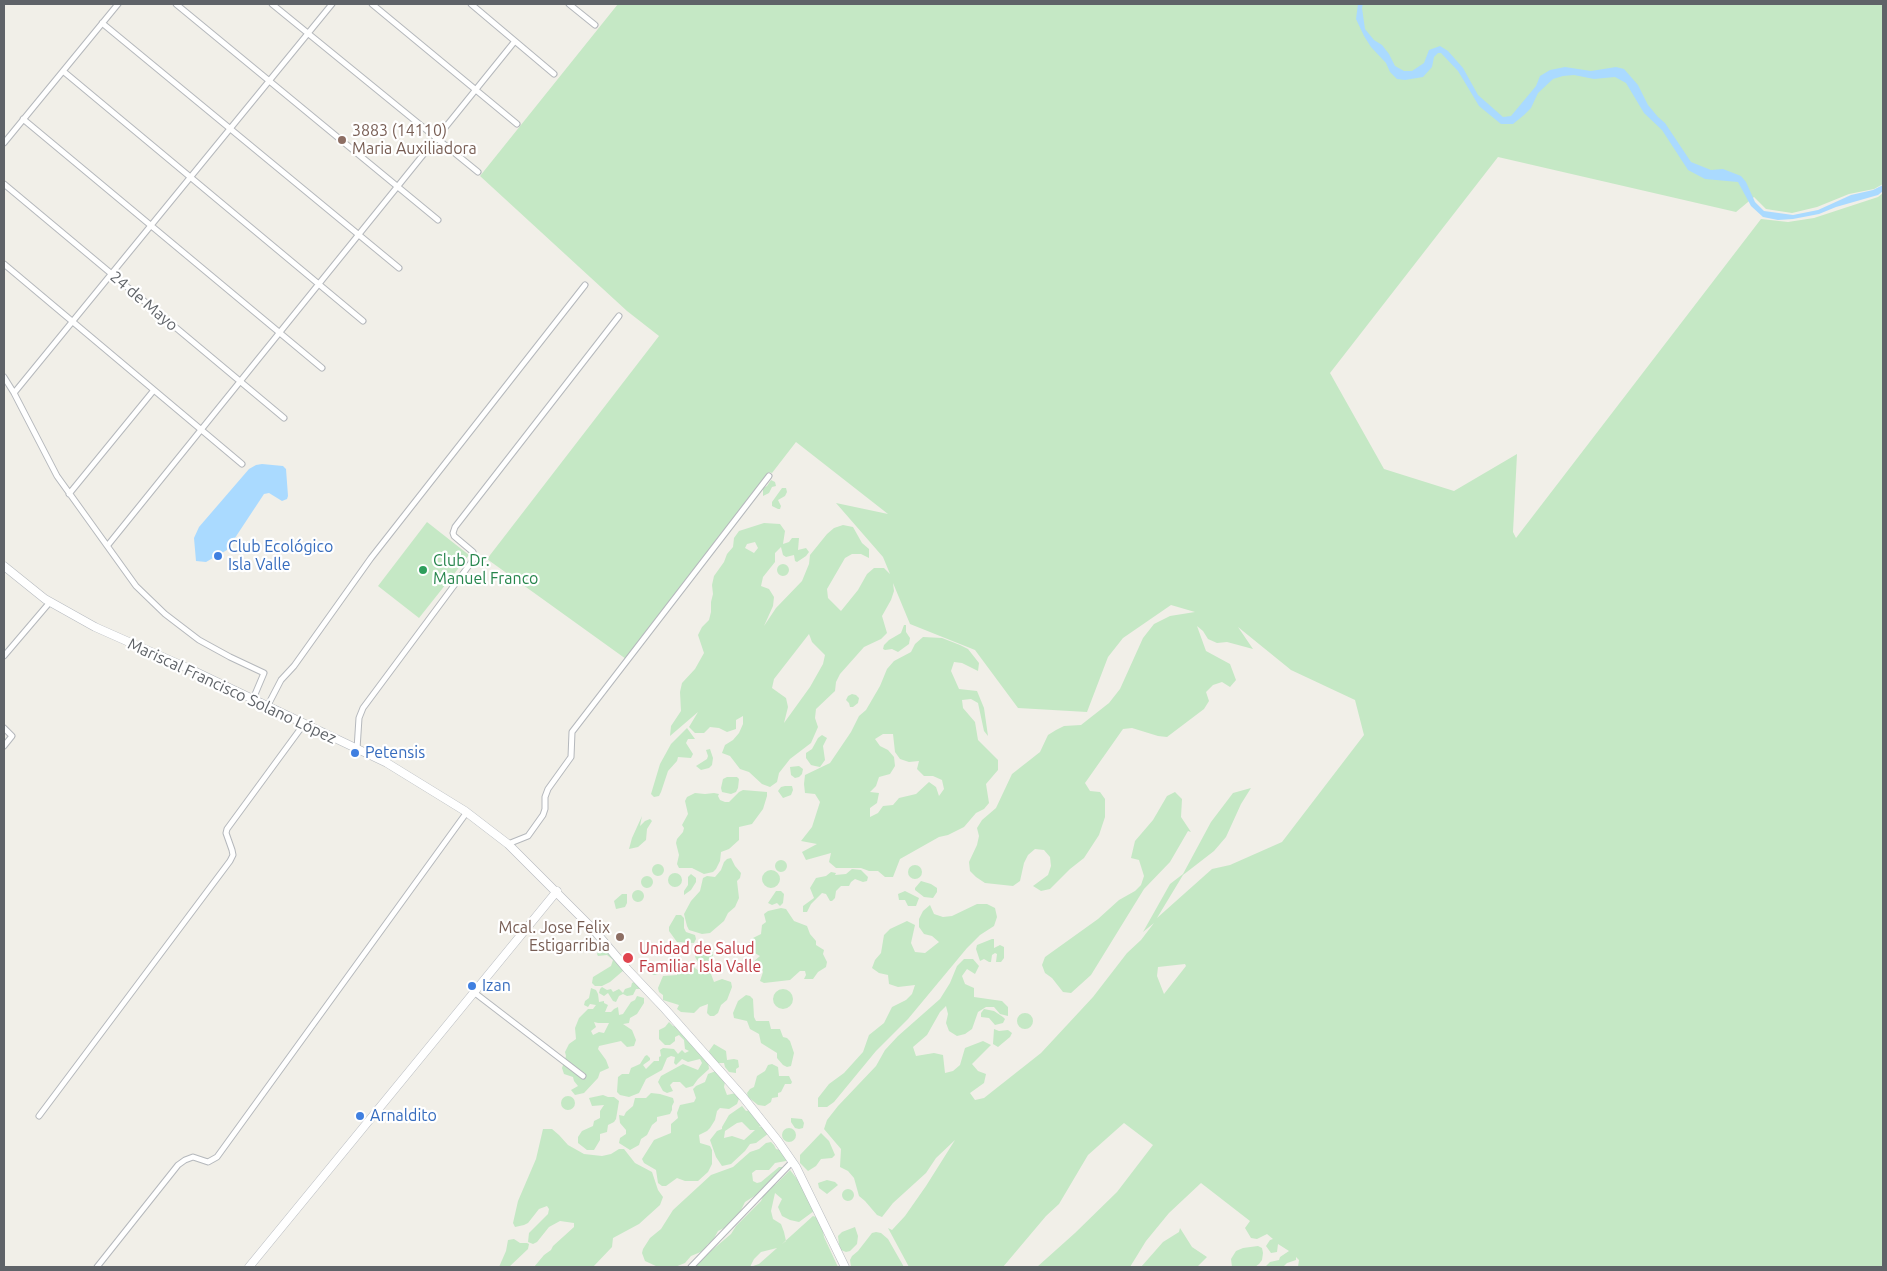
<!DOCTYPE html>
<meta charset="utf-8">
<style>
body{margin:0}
#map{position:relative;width:1887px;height:1271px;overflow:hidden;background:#f1efe8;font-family:Ubuntu,sans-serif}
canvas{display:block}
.frame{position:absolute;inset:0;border:5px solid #5f6368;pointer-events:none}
</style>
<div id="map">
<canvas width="1887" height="1271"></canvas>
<div class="frame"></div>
</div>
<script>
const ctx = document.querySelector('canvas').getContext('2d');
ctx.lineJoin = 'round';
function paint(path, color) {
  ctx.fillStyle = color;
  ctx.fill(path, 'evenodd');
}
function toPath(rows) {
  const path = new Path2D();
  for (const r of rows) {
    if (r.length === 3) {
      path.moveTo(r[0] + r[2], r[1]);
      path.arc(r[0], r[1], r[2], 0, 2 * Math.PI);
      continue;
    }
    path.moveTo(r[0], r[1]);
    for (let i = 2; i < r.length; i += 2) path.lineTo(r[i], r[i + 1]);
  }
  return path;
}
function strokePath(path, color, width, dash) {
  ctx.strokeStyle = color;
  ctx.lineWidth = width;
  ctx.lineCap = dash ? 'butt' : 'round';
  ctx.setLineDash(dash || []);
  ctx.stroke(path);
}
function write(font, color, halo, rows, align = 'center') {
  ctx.font = font + ' Ubuntu,sans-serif';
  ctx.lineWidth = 4.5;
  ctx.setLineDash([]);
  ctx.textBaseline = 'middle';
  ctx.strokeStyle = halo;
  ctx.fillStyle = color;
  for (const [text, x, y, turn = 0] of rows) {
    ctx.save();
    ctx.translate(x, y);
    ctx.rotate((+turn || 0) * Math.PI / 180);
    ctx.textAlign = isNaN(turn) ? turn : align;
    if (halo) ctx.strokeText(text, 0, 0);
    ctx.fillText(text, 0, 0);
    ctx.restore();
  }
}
paint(toPath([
 [618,4,1883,4,1883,184,1874,189,1849,194,1817,207,1792,213,1766,209,1754,197,1736,212,1498,157,1330,373,1384,469,1454,491,1517,454,1513,532,1516,538,1761,219,1788,222,1814,218,1878,197,1883,193,1883,1267,1298,1267,1299,1260,1296,1257,1296,1260,1287,1263,1283,1267,1265,1267,1270,1262,1279,1260,1280,1257,1289,1251,1278,1244,1277,1252,1271,1253,1266,1246,1270,1240,1273,1239,1267,1234,1257,1239,1251,1238,1245,1228,1250,1221,1201,1183,1169,1213,1146,1241,1130,1267,1037,1267,1075,1233,1117,1192,1153,1145,1124,1123,1088,1155,1059,1204,1046,1216,1003,1267,909,1267,888,1228,892,1230,905,1216,926,1186,955,1140,936,1158,926,1173,893,1203,882,1217,877,1215,865,1201,859,1196,854,1178,848,1171,840,1167,841,1149,824,1129,827,1120,838,1106,876,1066,885,1050,898,1036,940,999,950,983,957,966,964,959,973,959,979,966,975,974,967,969,962,976,965,984,974,988,974,997,1002,1001,1008,1007,1008,1016,1000,1014,994,1007,986,1007,978,1012,972,1029,965,1034,957,1036,949,1031,946,1023,948,1014,946,1006,940,1012,927,1035,913,1047,916,1056,934,1053,943,1055,945,1073,953,1071,960,1065,965,1048,983,1041,991,1045,972,1064,978,1071,986,1074,984,1083,970,1093,975,1100,984,1098,1041,1053,1093,997,1127,953,1141,940,1154,923,1143,932,1170,884,1183,874,1211,822,1233,793,1251,788,1241,804,1226,837,1214,851,1183,875,1157,918,1212,869,1230,865,1282,842,1364,735,1355,700,1291,670,1238,627,1253,649,1227,642,1217,643,1208,639,1203,631,1197,626,1206,651,1230,664,1236,680,1230,687,1222,682,1213,685,1206,692,1209,701,1204,709,1167,737,1158,736,1132,728,1123,729,1085,783,1090,791,1100,792,1105,799,1105,817,1099,835,1084,858,1070,869,1050,889,1041,891,1033,886,1048,875,1051,866,1050,857,1044,850,1035,849,1028,855,1024,863,1020,881,1013,886,985,883,976,877,970,871,969,862,977,845,979,836,977,828,982,820,996,808,1012,774,1040,752,1048,735,1056,730,1064,726,1081,725,1109,703,1120,689,1143,638,1154,624,1170,616,1195,612,1171,605,1123,638,1108,657,1087,712,1018,708,975,650,910,624,893,583,894,591,891,600,882,616,887,633,881,639,864,647,840,674,836,682,835,691,816,709,815,718,818,727,811,743,790,759,779,773,777,782,770,787,762,784,749,772,740,769,730,756,722,753,725,745,733,740,739,733,743,724,743,716,736,720,736,729,727,732,719,728,710,727,704,733,695,733,689,727,698,712,670,736,671,726,681,711,680,692,682,683,695,669,704,653,698,635,702,627,709,620,711,612,711,602,713,594,712,585,714,576,724,562,727,554,733,547,734,538,739,531,764,523,780,524,785,531,783,544,789,542,792,538,799,538,798,550,806,548,809,552,806,556,797,562,795,561,794,555,786,557,783,555,781,547,775,553,775,562,763,577,761,586,769,589,774,597,773,606,764,626,776,608,802,581,809,564,810,555,827,534,834,528,843,525,853,527,862,543,869,549,869,558,861,554,852,554,845,558,827,589,828,598,841,611,858,590,867,574,874,568,884,568,890,574,883,557,836,503,888,514,796,442,772,473,769,472,754,491,755,495,751,503,626,659,487,559,659,336,627,311,480,176],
 [755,542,758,548,754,553,745,548,747,544],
 [809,634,812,642,825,655,823,664,810,687,784,723,788,707,786,698,772,688,774,679],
 [1185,964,1186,966,1164,994,1157,976,1158,967],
 [771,480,775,482,776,486,772,487,769,493,763,496,763,488,767,486],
 [782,488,786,488,787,492,785,496,778,500,781,506,780,509,778,509,772,506,772,502],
 [427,522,469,555,419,618,378,586],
 [783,570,6],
 [904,625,906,625,906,632,910,638,909,644,898,652,892,649,885,650,883,649,884,645,889,640,901,633],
 [923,637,942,638,960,645,968,649,979,663,978,671,962,663,954,662,951,671,959,689,977,691,984,708,988,736,984,731,978,703,971,699,962,700,963,708,975,722,978,740,998,760,998,770,986,784,989,803,984,809,976,813,964,827,948,835,939,837,900,859,893,877,885,877,878,871,869,871,861,868,836,868,829,862,831,853,806,860,802,852,817,844,801,841,812,827,820,802,815,794,805,793,804,784,805,775,830,763,851,732,859,716,866,710,880,686,887,669,894,661,911,652,915,644],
 [883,734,893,734,895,752,900,759,909,762,919,761,917,769,924,776,933,776,942,780,944,789,939,796,936,787,929,782,916,794,899,798,893,805,883,806,878,813,870,817,870,808,877,803,879,793,870,792,876,786,879,777,890,774,895,766,894,757,888,750,880,746,875,739],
 [852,694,856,695,859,698,858,703,853,707,850,707,849,703,846,700,848,696],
 [687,728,695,739,688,739,686,743,693,754,691,758,678,757,677,761,668,771,661,792,659,796,654,797,651,794,660,764,671,744],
 [822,735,827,738,823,746,825,760,820,767,815,766,811,765,806,758,806,753,812,749,818,738],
 [710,749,713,758,712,765,709,768,701,770,696,766,707,759,708,756,706,750],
 [799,766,803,769,802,774,799,777,795,778,791,775,790,767],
 [727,777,737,777,739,779,738,788,736,792,731,794,722,792,721,788,723,779],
 [785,786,792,786,793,790,791,795,783,798,778,791,781,787],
 [743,790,767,792,767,796,763,809,752,824,739,827,739,840,729,849,721,852,720,861,716,869,713,872,704,874,692,868,679,868,677,864,679,855,676,843,677,839,683,832,684,828,682,825,688,814,685,801,687,797,695,793,705,794,714,793,719,794,718,796,720,800,725,802,729,802,739,792],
 [1175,792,1182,799,1181,817,1191,832,1188,831,1170,862,1144,889,1091,975,1071,993,1063,992,1052,978,1045,973,1042,965,1045,957,1098,919,1119,900,1135,891,1141,885,1144,876,1139,860,1131,858,1135,841,1153,820,1167,796],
 [642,816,640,826,645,821,650,819,652,821,647,829,646,840,638,847,629,849,632,838],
 [731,858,735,866,741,873,740,878,737,881,739,898,735,907,728,913,724,921,710,933,702,934,689,930,687,926,684,914,691,901,700,891,703,878,707,876,715,877,721,870,724,862,727,859],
 [781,866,6],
 [658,870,6],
 [915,872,7],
 [852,869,861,870,868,877,867,881,863,882,855,879,851,882,849,886,841,886,836,891,835,898,832,901,830,901,826,894,822,893,811,904,807,912,803,912,803,906,814,898,810,888,816,878,826,876,831,872,836,873,835,875,846,874],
 [771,879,9],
 [675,880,7],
 [691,874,696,878,696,882,691,890,684,895,684,891,688,885,688,877],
 [647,882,6],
 [921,881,931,884,937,888,937,892,933,898,924,897,915,890,915,888],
 [638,896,6],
 [776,891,781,891,784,894,783,903,780,906,777,903,772,905,768,903],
 [905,891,919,898,916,906,908,906,905,900,899,900,898,894],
 [622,894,627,894,627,903,625,907,616,909,614,901],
 [977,904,987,904,995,908,997,917,994,926,980,935,967,948,908,1019,876,1051,834,1102,827,1107,818,1107,818,1098,829,1084,844,1073,863,1052,869,1035,884,1023,892,1007,906,1000,912,994,915,985,898,987,889,984,888,975,879,973,872,968,875,960,881,953,884,935,890,929,907,921,915,925,911,943,915,952,925,953,939,942,932,936,924,934,919,927,919,919,923,911,930,905,934,914,943,917,952,916],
 [781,908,786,909,794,921,807,926,810,934,816,941,816,945,824,950,823,954,827,962,826,967,818,972,813,979,804,979,806,975,805,971,800,971,790,980,764,983,760,981,763,972,762,968,753,966,753,962,760,956,749,950,747,946,753,938,761,934,762,925,766,922,764,914,768,911],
 [676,915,681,915,684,918,684,928,686,932,695,935,696,939,694,943,677,942,669,931,669,927],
 [992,939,994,939,994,948,1000,945,1004,947,1004,958,1001,962,996,962,997,954,995,953,992,955,991,962,989,962,984,959,980,961,976,949,977,945],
 [601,942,624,970,610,982,602,986,595,986,592,983,593,977,611,966,613,960,607,955,598,956,597,954],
 [704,955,9],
 [655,969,6],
 [690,965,698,970,707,971,711,974,714,982,722,979,731,982,732,987,727,1000,721,1005,718,1013,714,1016,710,1016,707,1013,708,1004,700,1007,694,1013,681,1012,677,1009,679,1005,663,1000,663,995,659,992,658,988,663,976,677,975,678,971,681,967],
 [636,981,643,989,636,989,633,995,627,996,623,994,619,996,616,1002,613,1001,608,993,604,996,599,993,600,989,602,987,607,990,611,989,613,992,619,989,623,993,625,989,631,987,632,983],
 [591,988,596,990,598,994,599,1002,604,1001,604,1003,608,1005,605,1012,611,1012,614,1009,618,1007,619,1015,623,1014,631,1002,635,1000,637,996,644,998,644,1003,637,1014,630,1018,629,1023,623,1024,632,1030,636,1040,634,1046,627,1047,621,1041,599,1046,598,1049,606,1060,609,1068,600,1072,598,1078,584,1093,575,1095,571,1090,578,1086,574,1081,573,1077,564,1074,562,1068,566,1056,565,1052,569,1044,576,1039,575,1028,579,1018,588,1009,593,1009,596,1005,590,1004,588,1007,584,1005,585,1001,589,998],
 [594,1022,598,1023,609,1023,604,1033,599,1032,593,1035,591,1031,596,1027],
 [783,999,10],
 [746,995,750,996,753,999,754,1017,756,1021,769,1021,771,1029,780,1029,783,1037,787,1038,790,1041,794,1053,791,1066,787,1067,783,1065,777,1058,777,1053,761,1043,759,1034,750,1029,747,1021,734,1018,733,1013,738,1001],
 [984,1009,994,1011,1003,1017,1005,1019,1003,1023,995,1025,989,1018,981,1017,981,1013],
 [1025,1021,8],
 [669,1022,673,1026,678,1027,708,1062,709,1069,698,1079,693,1086,686,1088,680,1082,673,1082,670,1085,673,1091,667,1093,663,1091,658,1082,661,1076,683,1064,698,1070,702,1063,700,1059,688,1062,682,1059,676,1065,674,1063,675,1057,671,1056,667,1058,662,1070,646,1079,639,1093,629,1097,620,1095,617,1092,618,1077,622,1074,629,1074,631,1068,640,1064,645,1056,647,1055,650,1058,650,1060,643,1065,646,1069,654,1061,659,1061,659,1057,661,1056,660,1050,663,1048,674,1049,678,1054,682,1050,685,1053,689,1051,685,1049,684,1040,679,1035,675,1037,675,1041,670,1045,665,1045,659,1039,659,1030,665,1027],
 [994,1029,999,1031,1008,1030,1012,1033,1010,1037,998,1047,993,1044],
 [714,1044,726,1051,727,1060,734,1059,738,1060,739,1067,736,1069,736,1073,729,1072,725,1067,724,1063,718,1063,711,1057,709,1051],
 [772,1064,778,1067,779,1076,789,1076,792,1082,791,1084,785,1084,781,1092,778,1093,778,1097,772,1098,771,1102,765,1106,758,1105,748,1097,747,1093,750,1089,754,1087,757,1076,765,1071,768,1065],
 [716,1071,725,1082,724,1087,727,1095,736,1093,740,1096,737,1104,729,1109,720,1108,717,1111,715,1120,710,1128,707,1131,699,1135,700,1143,710,1146,712,1150,712,1164,708,1172,698,1181,685,1181,677,1178,666,1186,662,1186,658,1183,656,1170,644,1163,642,1159,654,1140,671,1133,671,1124,678,1118,677,1113,680,1105,694,1102,696,1098,693,1089,696,1086,705,1082,708,1074],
 [651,1093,660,1094,673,1098,674,1102,672,1106,672,1110,670,1114,657,1117,657,1121,652,1125,647,1135,641,1139,639,1145,630,1150,619,1143,620,1138,626,1134,626,1130,620,1123,619,1115,624,1116,626,1112,633,1106,635,1098,646,1098],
 [603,1095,608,1097,614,1097,619,1101,616,1119,614,1122,608,1125,607,1132,600,1134,600,1140,594,1150,587,1150,578,1143,578,1137,582,1131,593,1126,594,1121,600,1118,600,1111,604,1105,592,1106,589,1098],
 [568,1103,7],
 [742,1106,746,1111,750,1110,761,1125,759,1127,763,1126,769,1133,756,1143,750,1144,745,1151,731,1164,722,1166,716,1157,710,1140,717,1131,722,1129,722,1127,729,1115],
 [742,1122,750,1130,755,1130,744,1140,732,1136,724,1138,725,1131,737,1123],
 [791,1118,802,1119,804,1123,803,1128,799,1129,795,1128,791,1122],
 [789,1135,7],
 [543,1129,552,1129,559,1135,568,1145,584,1154,602,1156,611,1154,619,1149,624,1149,635,1163,652,1172,658,1190,663,1197,660,1205,639,1224,613,1238,612,1247,593,1267,534,1267,544,1255,551,1250,553,1246,574,1227,574,1223,560,1221,549,1227,537,1242,533,1244,528,1242,529,1233,548,1214,549,1209,547,1206,539,1209,528,1223,524,1225,515,1227,513,1223,518,1201,536,1159],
 [821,1133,829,1141,835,1155,832,1158,821,1159,816,1166,808,1171,800,1163,800,1155],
 [771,1142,774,1145,776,1149,780,1150,786,1156,786,1161,775,1163,769,1170,756,1170,752,1173,753,1181,757,1183,761,1182,779,1167,784,1167,783,1172,769,1187,776,1184,790,1170,801,1184,810,1185,814,1211,799,1222,790,1220,782,1216,778,1207,782,1199,775,1193,771,1211,773,1219,781,1224,784,1232,786,1241,782,1244,813,1216,821,1219,824,1237,838,1267,692,1267,731,1234,736,1226,761,1201,767,1188,745,1202,739,1214,726,1227,718,1231,712,1242,708,1244,703,1251,691,1256,685,1263,675,1267,658,1267,645,1261,642,1253,643,1249,650,1238,661,1229,673,1210,711,1175,733,1167,750,1152,759,1149,766,1143],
 [777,1248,759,1264,750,1267,754,1259,761,1252],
 [827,1180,835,1182,838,1185,827,1194,819,1188,818,1183],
 [848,1195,6],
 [855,1227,858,1236,857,1244,850,1251,846,1252,841,1250,839,1245,838,1236,842,1232],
 [1180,1228,1192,1247,1207,1257,1197,1267,1141,1267,1163,1242,1179,1232],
 [876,1232,881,1233,888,1239,904,1267,851,1267,850,1260,852,1256,858,1251,872,1233],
 [514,1239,520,1243,527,1243,529,1244,528,1249,509,1267,499,1267,506,1251,508,1240],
 [1258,1246,1262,1248,1263,1253,1262,1260,1259,1264,1255,1267,1232,1267,1231,1259,1236,1251,1243,1248]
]), '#c5e8c5');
paint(toPath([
 [1358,4,1363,4,1362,8,1365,29,1374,40,1382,45,1389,54,1395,66,1404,71,1412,71,1424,63,1429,50,1440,46,1448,51,1463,68,1478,95,1503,117,1511,116,1536,86,1540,76,1550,70,1565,67,1591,71,1616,67,1624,69,1638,85,1648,105,1658,117,1665,123,1691,162,1711,170,1723,169,1741,176,1746,182,1755,202,1764,211,1793,215,1818,210,1851,195,1873,190,1883,185,1883,191,1878,195,1836,207,1819,214,1793,219,1778,220,1763,217,1751,206,1738,182,1705,179,1688,170,1662,130,1644,113,1626,83,1615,77,1594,79,1574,75,1563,76,1553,79,1538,93,1531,108,1524,115,1513,124,1501,124,1479,106,1458,71,1441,53,1438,53,1434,57,1432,67,1423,77,1405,80,1397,79,1390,72,1386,63,1371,47,1364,36,1356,19],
 [262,464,283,466,286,469,288,496,287,499,282,501,269,493,264,494,227,550,206,562,196,561,194,538,199,527,249,469,256,465]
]), '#aadaff');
const street = toPath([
 [176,4,438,220],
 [272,4,478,172],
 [372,4,517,124],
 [471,4,554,74],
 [569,4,595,25],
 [102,23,399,268],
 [63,71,363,321],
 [23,119,322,368],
 [4,143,118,4],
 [4,184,284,418],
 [4,264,242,464],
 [4,377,14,393,57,476,136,586,165,614,199,640,230,657,264,673,253,699],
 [14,393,332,4],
 [69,494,154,390],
 [108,545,515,41],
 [4,656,50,602],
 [267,707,281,680,294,666,371,558,585,285],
 [4,728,12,736,4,746],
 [357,749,359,718,363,708,473,560,475,557,473,552,454,536,453,533,455,527,619,316],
 [508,844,528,836,543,815,545,809,545,797,548,789,571,757,572,732,769,476],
 [475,993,583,1076],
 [39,1116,230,861,233,855,232,850,226,833,227,829,304,724],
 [97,1267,178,1165,185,1160,193,1157,208,1162,217,1157,467,812],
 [691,1267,792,1162]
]);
const secondary = toPath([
 [4,566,45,599,95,627,192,670,387,763,465,811,508,844,593,929,627,969,665,1009,743,1097,778,1141,796,1167,845,1267],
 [249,1267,557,891]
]);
strokePath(street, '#b5b8bc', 7);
strokePath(secondary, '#b6babf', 9);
strokePath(street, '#fff', 5);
strokePath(secondary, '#fff', 8);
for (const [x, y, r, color] of [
 [342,140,5,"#8d6e63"],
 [218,556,5,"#3f7fe0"],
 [423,570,5,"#2e9e5b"],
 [355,753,5,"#3f7fe0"],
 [620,937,5,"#8d6e63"],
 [628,958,6,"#e0444e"],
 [472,986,5,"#3f7fe0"],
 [360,1116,5,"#3f7fe0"]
]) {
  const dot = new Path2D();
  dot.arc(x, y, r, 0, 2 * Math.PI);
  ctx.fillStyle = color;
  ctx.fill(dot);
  strokePath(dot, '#fff', 2);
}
write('16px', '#785e54', '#fff', [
 ["3883 (14110)",352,131],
 ["Maria Auxiliadora",352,149],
 ["Mcal. Jose Felix",610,928,"right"],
 ["Estigarribia",610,946,"right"]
], 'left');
write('16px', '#5f6368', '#fff', [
 ["24 de Mayo",144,301,40],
 ["Mariscal Francisco Solano López",232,691,25]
]);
write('16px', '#366cbe', '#fff', [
 ["Club Ecológico",228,547],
 ["Isla Valle",228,565],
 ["Petensis",365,753],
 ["Izan",482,986],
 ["Arnaldito",370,1116]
], 'left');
write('16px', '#27864d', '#fff', [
 ["Club Dr.",433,561],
 ["Manuel Franco",433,579]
], 'left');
write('16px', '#be3a42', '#fff', [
 ["Unidad de Salud",639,949],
 ["Familiar Isla Valle",639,967]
], 'left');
</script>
